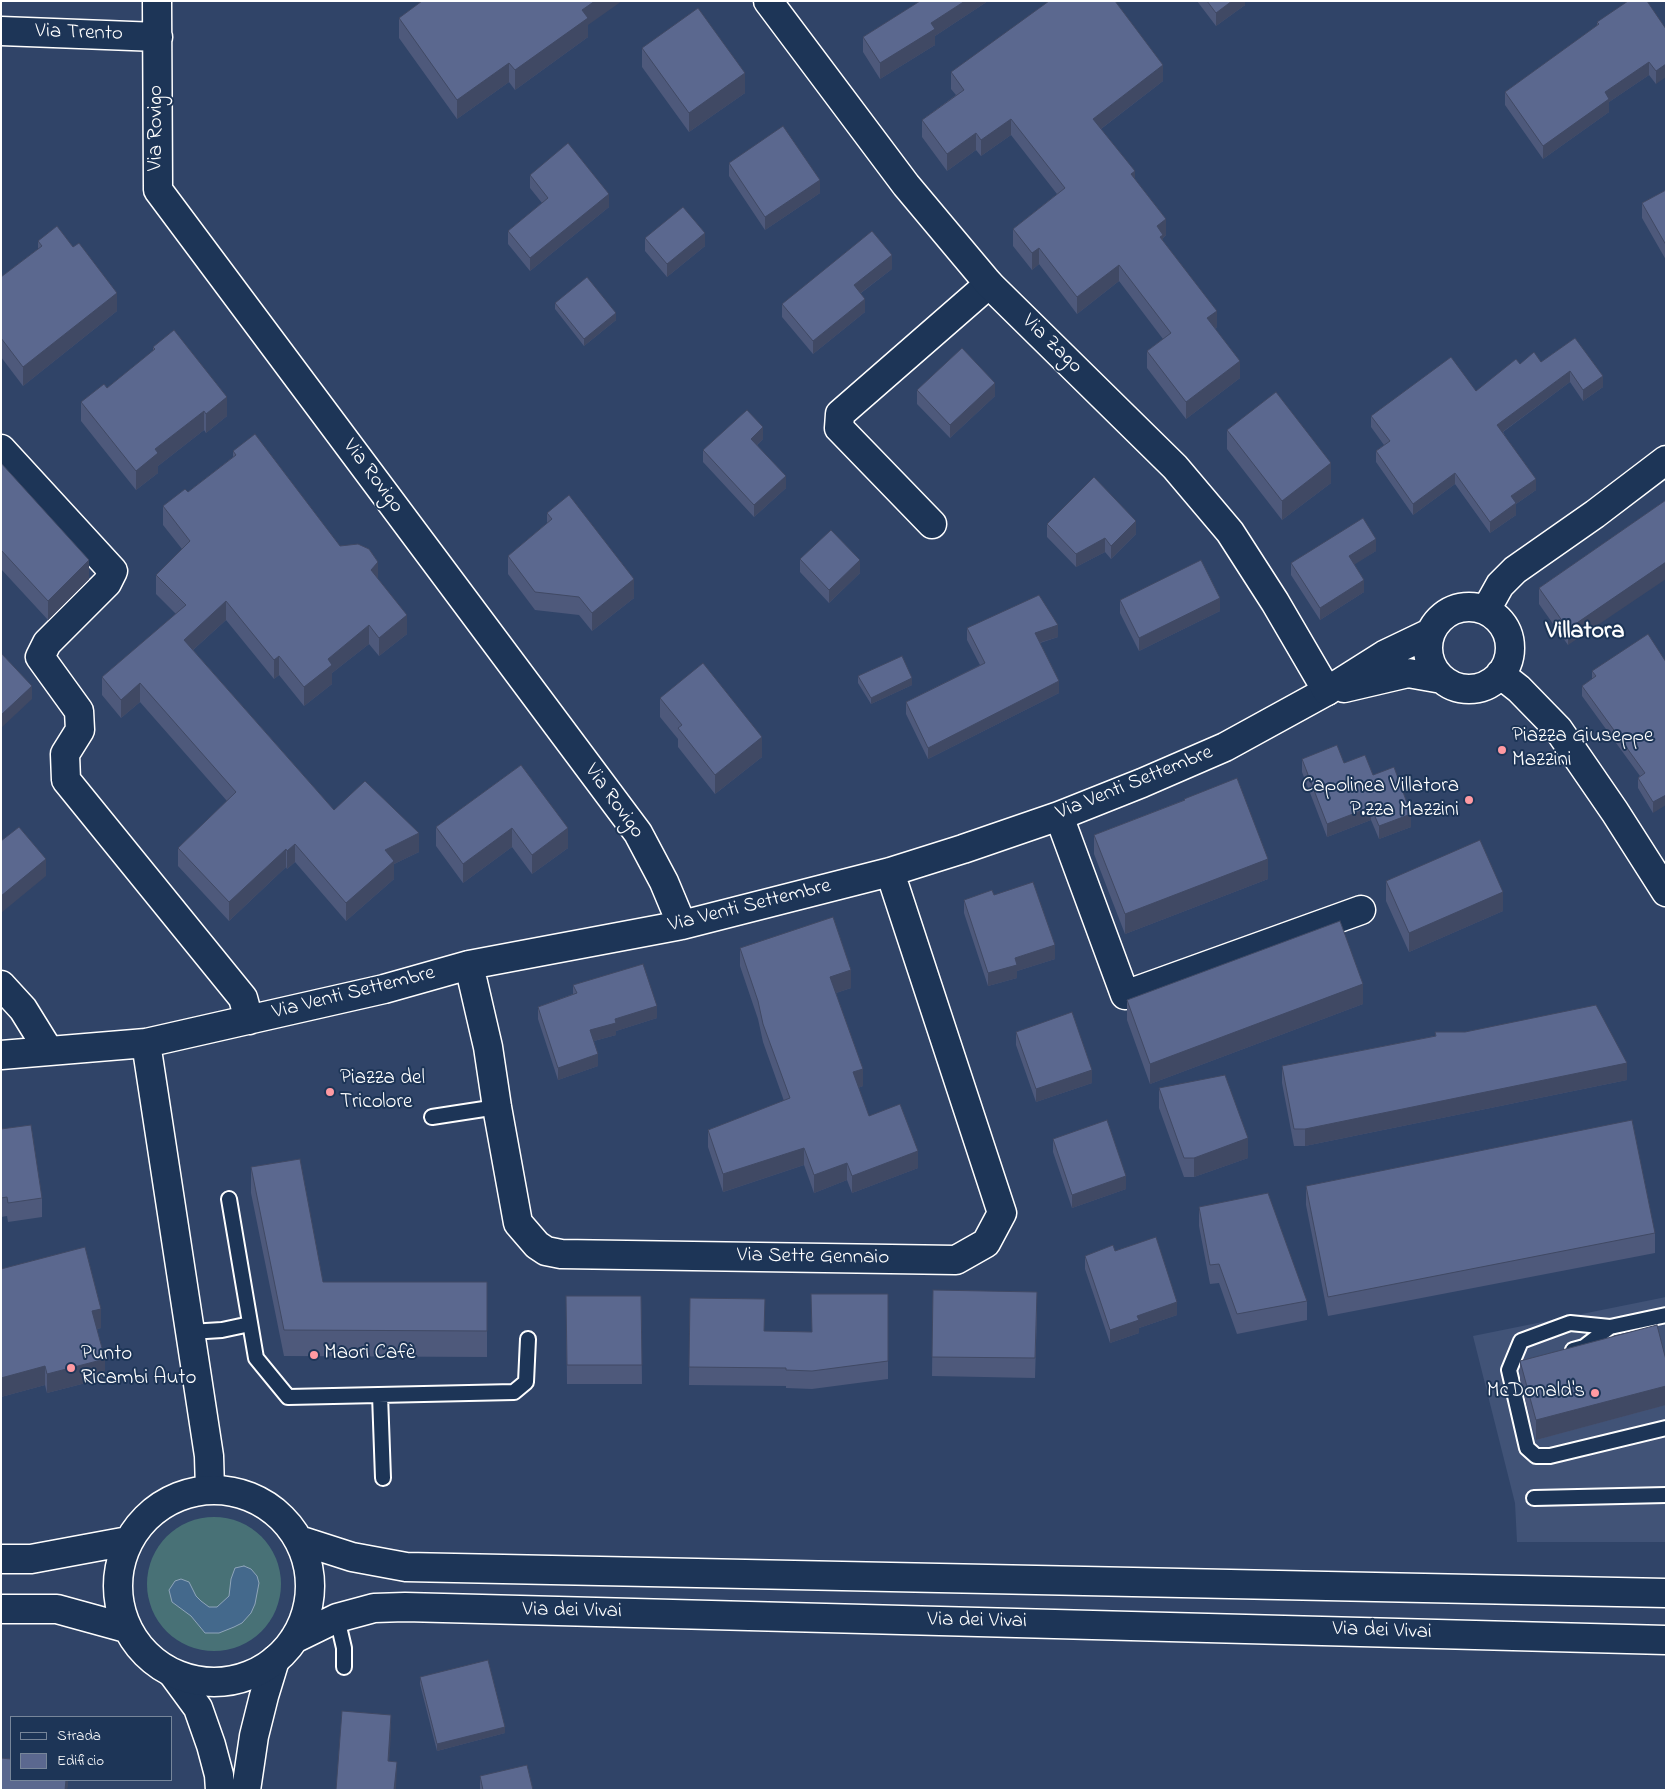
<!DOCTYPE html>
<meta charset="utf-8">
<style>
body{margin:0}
#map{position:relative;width:1667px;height:1791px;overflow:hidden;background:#304468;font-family:"Indie Flower",sans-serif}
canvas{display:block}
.frame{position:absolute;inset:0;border:2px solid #fff;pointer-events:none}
.legend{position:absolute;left:10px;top:1716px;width:162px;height:65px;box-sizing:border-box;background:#1d3557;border:1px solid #77869a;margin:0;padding:6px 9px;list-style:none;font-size:15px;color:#fff}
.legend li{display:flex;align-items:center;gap:10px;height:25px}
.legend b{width:25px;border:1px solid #77869a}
</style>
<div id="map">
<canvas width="1667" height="1791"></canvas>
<div class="frame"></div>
<ul class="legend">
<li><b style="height:6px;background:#1d3557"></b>Strada</li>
<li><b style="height:14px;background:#5b688f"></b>Edificio</li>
</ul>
</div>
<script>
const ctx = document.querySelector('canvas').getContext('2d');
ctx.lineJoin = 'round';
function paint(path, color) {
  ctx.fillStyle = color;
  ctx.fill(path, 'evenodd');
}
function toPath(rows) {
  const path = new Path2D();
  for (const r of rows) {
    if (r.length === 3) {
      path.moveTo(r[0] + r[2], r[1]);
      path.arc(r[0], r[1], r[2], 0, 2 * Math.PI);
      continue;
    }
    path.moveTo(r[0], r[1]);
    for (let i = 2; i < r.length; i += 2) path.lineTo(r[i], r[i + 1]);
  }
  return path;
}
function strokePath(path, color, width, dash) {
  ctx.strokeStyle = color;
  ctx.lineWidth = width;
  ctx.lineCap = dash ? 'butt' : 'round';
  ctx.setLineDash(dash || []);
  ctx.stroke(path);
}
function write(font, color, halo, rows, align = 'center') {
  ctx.font = font + ' "Indie Flower",sans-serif';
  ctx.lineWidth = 4;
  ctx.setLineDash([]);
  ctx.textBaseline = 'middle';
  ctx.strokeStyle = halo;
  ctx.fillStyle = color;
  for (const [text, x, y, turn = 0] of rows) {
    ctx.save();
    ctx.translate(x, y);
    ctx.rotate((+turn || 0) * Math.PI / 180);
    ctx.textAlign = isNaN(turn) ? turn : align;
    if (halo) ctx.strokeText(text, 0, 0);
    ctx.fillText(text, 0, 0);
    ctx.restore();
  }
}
paint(toPath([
 [1666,1297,1666,1542,1517,1542,1515,1503,1473,1336]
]), '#415377');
paint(toPath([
 [214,1584,67]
]), '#487176');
const water = toPath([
 [244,1566,251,1569,257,1576,259,1583,255,1604,251,1613,242,1623,234,1627,219,1633,205,1633,191,1616,172,1602,169,1590,175,1581,181,1579,189,1582,196,1596,201,1601,209,1607,217,1607,229,1596,231,1579,235,1568,244,1566]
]);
paint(water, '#44698c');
strokePath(water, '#8fa5ba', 1);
const lane = toPath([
 [432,1117,497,1107],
 [229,1199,256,1358,288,1397,514,1392,526,1382,528,1339],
 [1610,1327,1570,1323,1521,1341,1509,1370,1527,1448,1536,1456,1550,1456,1666,1428],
 [190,1332,222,1330,250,1324],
 [1573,1350,1584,1347,1610,1327,1666,1315],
 [380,1395,383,1478],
 [1534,1498,1666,1495],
 [337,1618,344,1648,344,1667]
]);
const street = toPath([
 [157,1,158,190,638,833,664,882,682,925],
 [1,31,158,37],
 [1,449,113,571,107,583,47,643,40,657,79,711,80,730,65,754,66,780,243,998,249,1020],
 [932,524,839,428,840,414,989,284],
 [1059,816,1125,995,1361,910],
 [469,965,488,1047,497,1107,518,1223,537,1245,546,1251,561,1254,956,1260,986,1243,1002,1213,890,872],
 [1,985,23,1009,49,1051],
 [146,1043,209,1456,210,1489],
 [1,1055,146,1043,384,989,469,965,682,925,890,872,963,849,1059,816,1142,783,1225,747,1327,691],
 [173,1674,198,1708,211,1745,219,1775,220,1790],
 [246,1790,254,1736,264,1696,275,1660]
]);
const secondary = toPath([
 [768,1,906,185,989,284,1175,467,1230,532,1275,602,1327,691],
 [1469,648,41],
 [1486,610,1500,585,1515,570,1595,514,1666,460],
 [1500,674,1519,689,1558,729,1615,812,1666,892],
 [1344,688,1408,673,1442,679],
 [1327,691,1384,655,1430,633]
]);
const primary = toPath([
 [214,1586,96],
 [299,1540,352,1557,406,1567,1666,1593],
 [1,1559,31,1559,128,1541],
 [1,1609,57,1609,126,1628],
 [294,1639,337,1618,374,1608,405,1607,1666,1640]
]);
strokePath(lane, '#fff', 18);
strokePath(street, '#fff', 31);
strokePath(secondary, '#fff', 31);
strokePath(primary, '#fff', 31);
strokePath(lane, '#1d3557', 14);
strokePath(street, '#1d3557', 28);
strokePath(secondary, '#1d3557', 28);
strokePath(primary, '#1d3557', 28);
paint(toPath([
 [919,1,988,1,935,36,935,45,880,79,863,52,863,37,919,2],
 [1197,1,1245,1,1245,5,1216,26],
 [399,18,588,25,588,37,515,90,509,82,457,119,399,38],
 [1597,22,1666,29,1656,84,1649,75,1609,102,1609,112,1543,159,1505,105,1505,92,1597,26],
 [642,48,745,93,689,132,642,67],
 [951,72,1163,81,1101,129,1135,179,1166,235,1163,238,1163,241,1217,327,1215,329,1240,378,1186,419,1147,368,1147,351,1163,339,1119,281,1077,314,1039,264,1032,270,1013,246,1013,229,1057,194,1011,135,981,156,976,150,947,171,922,137,922,120,956,95,951,89],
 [729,163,820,193,765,230,729,176],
 [530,175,609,207,530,271,508,244,508,231,542,203,530,188],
 [1666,190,1666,260,1642,218,1642,203],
 [645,238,705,246,667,277,645,251],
 [38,241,117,311,23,386,1,357,1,277,38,249],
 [892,269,861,293,865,312,813,354,782,317,782,304],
 [555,303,616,320,584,346,555,309],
 [1575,338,1603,387,1583,401,1570,382,1503,432,1536,490,1516,504,1516,515,1490,533,1455,484,1413,515,1376,462,1376,451,1384,445,1371,427,1371,416,1476,391,1520,364,1541,362],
 [153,347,227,416,206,433,204,430,158,466,158,473,136,490,81,421,81,402,107,388,153,351],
 [917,390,995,396,950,438,917,404],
 [1227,430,1331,483,1282,520,1227,449],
 [763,439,757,445,786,488,754,517,703,462,703,450],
 [233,451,378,579,407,634,379,656,369,644,332,673,332,684,304,706,279,675,274,679,226,620,193,650,334,810,419,852,394,864,394,879,346,921,295,862,287,869,286,867,229,921,178,866,178,848,227,801,140,702,121,718,102,695,102,677,176,614,156,594,156,575,182,549,163,525,163,506,188,492,233,457],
 [1,463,89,579,48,620,1,569],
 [1666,500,1568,645,1539,604,1539,588],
 [547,513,634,598,592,631,579,615,535,610,508,574,508,556,547,523],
 [1047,524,1136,534,1111,559,1105,552,1076,567,1047,537],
 [1376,551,1354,564,1364,592,1320,620,1291,575,1291,563],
 [800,559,860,573,829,603,800,572],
 [1120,600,1220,611,1139,651,1120,613],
 [967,628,1058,637,1040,643,1059,693,928,759,906,714,906,702,980,665,967,640],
 [1666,662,1653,813,1638,788,1638,778,1640,776,1582,696,1582,686,1592,679,1592,671],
 [858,676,912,685,871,704,858,683],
 [660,698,762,757,715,794,678,747,678,739,660,717],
 [1302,759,1344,763,1373,775,1411,827,1379,839,1371,820,1327,837,1302,772],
 [521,765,568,848,532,874,512,847,463,883,436,846,436,827],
 [1184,799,1268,879,1125,934,1094,854,1094,835,1184,800],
 [1386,881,1503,911,1409,952,1386,901],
 [994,895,1055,959,1017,971,1017,978,988,986,964,913,964,900],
 [740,948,851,988,836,993,863,1086,858,1088,869,1116,918,1168,852,1193,847,1180,814,1193,804,1165,723,1192,708,1147,708,1130,784,1101,763,1042,758,1019,740,966],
 [573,985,657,1018,616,1031,616,1035,594,1041,598,1066,558,1080,538,1019,538,1007,573,994],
 [1127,1000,1363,1004,1150,1084,1127,1020],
 [1016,1032,1092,1083,1036,1102,1016,1045],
 [1435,1032,1627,1080,1305,1146,1294,1146,1282,1083,1282,1066,1435,1036],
 [1159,1088,1248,1158,1194,1177,1184,1177,1159,1108],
 [1,1129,42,1198,42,1217,8,1222,7,1216,1,1217],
 [1053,1139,1126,1189,1072,1208,1053,1152],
 [251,1167,323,1282,487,1282,487,1357,284,1356,251,1193],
 [1306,1186,1655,1233,1655,1253,1328,1316,1306,1205],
 [1199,1207,1307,1301,1307,1320,1237,1334,1219,1283,1210,1284,1199,1226],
 [1115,1251,1177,1315,1139,1328,1139,1333,1110,1343,1085,1269,1085,1256],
 [1,1269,101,1328,97,1329,105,1378,47,1393,45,1385,1,1397],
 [933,1290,1037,1311,1035,1378,932,1376],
 [888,1294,888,1379,812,1389,786,1388,786,1386,689,1385,690,1298,765,1331,811,1332],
 [566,1296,641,1296,642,1384,567,1384],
 [1666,1360,1666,1405,1536,1440,1520,1380,1520,1361],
 [420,1677,505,1733,437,1751,420,1684],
 [480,1776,533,1790,480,1790]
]), '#4e597b');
paint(toPath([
 [595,1,622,1,588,25,588,37,515,90,515,70,582,10],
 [965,1,988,1,935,36,935,45,880,79,880,63,931,23],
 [1232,1,1245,1,1245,5,1216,26,1216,13],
 [1649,62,1649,75,1609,102,1609,112,1543,159,1543,146,1605,92],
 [509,63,509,82,457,119,457,100],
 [1666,64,1666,77,1656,84,1656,71],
 [1163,65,1163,81,1093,135,1093,119],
 [745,73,745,93,689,132,689,113],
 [1011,119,1011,135,981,156,981,140],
 [976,133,976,150,947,171,947,154],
 [1135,171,1135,188,1131,174],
 [820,180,820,193,765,230,765,217],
 [609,194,609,207,530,271,530,258],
 [1166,219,1166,235,1163,238,1163,251,1157,226],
 [705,233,705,246,667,277,667,264],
 [1039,248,1039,264,1032,270,1032,253],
 [892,255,892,269,854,298,854,285],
 [1119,265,1119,281,1077,314,1077,297],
 [117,293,117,311,23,386,23,367],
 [865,299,865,312,813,354,813,341],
 [1217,311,1217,327,1207,335,1207,318],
 [616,313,616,320,584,346,584,339],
 [1240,361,1240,378,1186,419,1186,402],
 [1570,371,1570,382,1497,436,1497,425],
 [1603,376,1603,387,1583,401,1583,390],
 [995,383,995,396,950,438,950,425],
 [227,397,227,416,206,433,206,414],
 [204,411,204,430,158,466,158,473,136,490,136,471,155,449],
 [763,427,763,439,751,451,751,439],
 [1331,463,1331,483,1282,520,1282,501],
 [1455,473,1455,484,1413,515,1413,504],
 [786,476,786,488,754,517,754,505],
 [1536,479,1536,490,1516,504,1516,515,1490,533,1490,522,1511,496],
 [1136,521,1136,534,1111,559,1111,546],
 [1105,538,1105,552,1076,567,1076,554],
 [1376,539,1376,551,1349,568,1349,556],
 [89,560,89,579,48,620,48,601],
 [860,560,860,573,829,603,829,590],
 [378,562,378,580,371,570],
 [1666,562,1666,579,1568,645,1568,629],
 [634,579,634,598,592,631,592,613],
 [1364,580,1364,592,1320,620,1320,608],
 [1220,598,1220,611,1139,651,1139,638],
 [226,601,226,620,184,658,184,640],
 [407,615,407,634,379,656,379,638],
 [369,625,369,644,332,673,332,684,304,706,304,687,328,659],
 [1058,625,1058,637,1035,644,1035,633],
 [279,656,279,675,274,679,274,660],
 [912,678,912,685,871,704,871,698],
 [1059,681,1059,693,928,759,928,748],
 [140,683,140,702,121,718,121,700],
 [32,686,32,699,1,728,1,715],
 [762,737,762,757,715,794,715,775],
 [1666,795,1666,805,1653,813,1653,802],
 [1371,807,1371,820,1327,837,1327,824],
 [1411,814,1411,827,1379,839,1379,826],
 [512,828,512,847,463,883,463,864],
 [568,828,568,848,532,874,532,855],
 [419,833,419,852,394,864,394,879,346,921,346,903,385,850],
 [295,844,295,862,287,869,287,851],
 [286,849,286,867,229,921,229,902],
 [46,859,46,876,1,913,1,896],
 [1268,859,1268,879,1125,934,1125,914],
 [1503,892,1503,911,1409,952,1409,933],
 [1055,945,1055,959,1017,971,1017,978,988,986,988,973,1015,958],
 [851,970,851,988,830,995,830,977],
 [1363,984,1363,1004,1150,1084,1150,1064],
 [657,1006,657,1018,616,1031,616,1035,590,1042,590,1030,615,1019],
 [598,1054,598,1066,558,1080,558,1068],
 [1627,1063,1627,1080,1305,1146,1305,1129],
 [863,1069,863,1086,853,1090,853,1072],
 [1092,1070,1092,1083,1036,1102,1036,1089],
 [1248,1138,1248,1158,1194,1177,1194,1158],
 [804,1148,804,1165,723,1192,723,1174],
 [918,1151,918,1168,852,1193,852,1176],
 [847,1163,847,1180,814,1193,814,1175],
 [1126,1176,1126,1189,1072,1208,1072,1195],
 [1177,1302,1177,1315,1139,1328,1139,1333,1110,1343,1110,1330,1137,1316],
 [101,1309,101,1328,92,1330,92,1311],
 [105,1359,105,1378,47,1393,47,1374],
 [45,1366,45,1385,1,1397,1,1378],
 [1666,1386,1666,1405,1536,1440,1536,1420],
 [391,1715,391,1734,388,1780,388,1761],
 [505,1727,505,1733,437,1751,437,1744],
 [397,1762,396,1790,394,1790],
 [66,1780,68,1780,68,1786,67,1790,65,1790]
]), '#404964');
const building = toPath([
 [422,1,595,1,582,10,588,18,515,70,509,63,457,100,399,18,422,1],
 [920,1,965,1,931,23,935,29,880,63,863,37,920,1],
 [1049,1,1115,1,1163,65,1093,119,1135,171,1131,174,1166,219,1157,226,1163,235,1160,237,1217,311,1207,318,1240,361,1186,402,1147,351,1171,333,1119,265,1077,297,1039,248,1032,253,1013,229,1065,188,1011,119,981,140,976,133,947,154,922,120,964,90,951,72,1049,1],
 [1207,1,1232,1,1216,13,1207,1],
 [1628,1,1647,1,1666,29,1666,64,1656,71,1649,62,1605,92,1609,99,1543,146,1505,92,1599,24,1597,22,1628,1],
 [698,8,745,73,689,113,642,48,698,8],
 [783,126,820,180,765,217,729,163,783,126],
 [568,143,609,194,530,258,508,231,548,198,530,175,568,143],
 [1666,190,1666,245,1642,203,1666,190],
 [683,207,705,233,667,264,645,238,683,207],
 [57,226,73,247,79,243,117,293,23,367,1,338,1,277,42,246,38,241,57,226],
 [872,231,892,255,854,285,865,299,813,341,782,304,872,231],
 [587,277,616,313,584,339,555,303,587,277],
 [174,330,227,397,206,414,204,411,155,449,158,453,136,471,81,402,104,384,107,388,155,349,153,347,174,330],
 [1575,338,1603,376,1583,390,1570,371,1497,425,1536,479,1511,496,1516,503,1490,522,1455,473,1413,504,1376,451,1390,441,1371,416,1451,357,1476,391,1516,359,1520,364,1534,352,1541,362,1575,338],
 [962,348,995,383,950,425,917,390,962,348],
 [1276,392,1331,463,1282,501,1227,430,1276,392],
 [747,410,763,427,751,439,786,476,754,505,703,450,747,410],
 [255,434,340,546,358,544,369,549,378,562,371,570,407,615,379,638,369,625,328,659,332,665,304,687,279,656,274,660,226,601,184,640,334,810,365,781,419,833,385,850,394,861,346,903,295,844,287,851,286,849,229,902,178,848,236,792,140,683,121,700,102,677,186,605,156,575,190,541,163,506,185,489,188,492,236,455,233,451,255,434],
 [1,463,89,560,48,601,1,550,1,463],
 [1094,477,1136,521,1111,546,1105,538,1076,554,1047,524,1094,477],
 [569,495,634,579,592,613,579,597,535,592,508,556,552,519,547,513,569,495],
 [1666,500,1666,562,1568,629,1539,588,1666,500],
 [1363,518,1376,539,1349,556,1364,580,1320,608,1291,563,1363,518],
 [831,530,860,560,829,590,800,559,831,530],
 [1201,560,1220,598,1139,638,1120,600,1201,560],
 [1039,595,1058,625,1035,633,1059,681,928,748,906,702,985,663,967,628,1039,595],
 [1648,634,1666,662,1666,795,1653,802,1638,778,1645,773,1582,686,1596,676,1592,671,1648,634],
 [1,653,32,686,1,715,1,653],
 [902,656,912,678,871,698,858,676,902,656],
 [703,663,762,737,715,775,678,728,682,725,660,698,703,663],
 [1337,745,1344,763,1365,755,1373,775,1394,767,1411,814,1379,826,1371,807,1327,824,1302,759,1337,745],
 [521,765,568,828,532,855,512,828,463,864,436,827,521,765],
 [1237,778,1268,859,1125,914,1094,835,1185,800,1184,799,1237,778],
 [19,827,46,859,1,896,1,841,19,827],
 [1480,840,1503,892,1409,933,1386,881,1480,840],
 [1033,882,1055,945,1015,958,1017,965,988,973,964,900,992,890,994,895,1033,882],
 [833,917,851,970,830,977,863,1069,853,1072,869,1116,900,1104,918,1151,852,1176,847,1163,814,1175,804,1148,723,1174,708,1130,790,1098,763,1024,758,1001,740,948,833,917],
 [1340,921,1363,984,1150,1064,1127,1000,1340,921],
 [643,964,657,1006,615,1019,616,1023,590,1030,598,1054,558,1068,538,1007,577,993,573,985,643,964],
 [1596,1005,1627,1063,1305,1129,1294,1129,1282,1066,1436,1036,1435,1032,1465,1032,1596,1005],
 [1072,1012,1092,1070,1036,1089,1016,1032,1072,1012],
 [1225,1075,1248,1138,1194,1158,1184,1158,1159,1088,1225,1075],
 [1107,1120,1126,1176,1072,1195,1053,1139,1107,1120],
 [1632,1120,1655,1233,1328,1297,1306,1186,1632,1120],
 [31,1125,42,1198,8,1203,7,1197,1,1198,1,1129,31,1125],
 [300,1159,323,1282,487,1282,487,1331,284,1330,251,1167,300,1159],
 [1268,1193,1307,1301,1237,1314,1219,1264,1210,1265,1199,1207,1268,1193],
 [1156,1237,1177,1302,1137,1316,1139,1320,1110,1330,1085,1256,1113,1245,1115,1251,1156,1237],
 [85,1247,101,1309,92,1311,105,1359,47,1374,45,1366,1,1378,1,1269,85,1247],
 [933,1290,1037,1292,1035,1358,932,1357,933,1290],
 [811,1294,888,1294,888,1361,812,1371,786,1370,786,1368,689,1367,690,1298,765,1299,764,1331,812,1332,811,1294],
 [566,1296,641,1296,642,1365,567,1365,566,1296],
 [1657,1325,1666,1360,1666,1386,1536,1420,1520,1361,1657,1325],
 [488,1660,505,1727,437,1744,420,1677,488,1660],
 [342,1711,391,1715,388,1761,397,1762,394,1790,336,1790,342,1711],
 [1,1758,11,1759,11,1780,66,1780,65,1790,1,1790,1,1758],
 [527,1765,533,1790,483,1790,480,1776,527,1765]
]);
paint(building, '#5b688f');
strokePath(building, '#404964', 1);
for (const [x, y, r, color] of [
 [1502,750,5,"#ff9aa2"],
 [1469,800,5,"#ff9aa2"],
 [330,1092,5,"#ff9aa2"],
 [314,1355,5,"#ff9aa2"],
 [71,1368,5,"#ff9aa2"],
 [1595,1393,5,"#ff9aa2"]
]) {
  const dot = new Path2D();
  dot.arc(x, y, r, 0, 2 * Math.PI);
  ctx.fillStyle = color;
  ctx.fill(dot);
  strokePath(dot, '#1d3557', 2);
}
write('21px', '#fff', '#1d3557', [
 ["Via Trento",79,34,2],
 ["Via Rovigo",158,128,-90],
 ["Via Zago",1051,345,44],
 ["Via Rovigo",372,477,53],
 ["Via Venti Settembre",1135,784,-22],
 ["Via Rovigo",613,802,54],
 ["Via Venti Settembre",750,907,-14],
 ["Via Venti Settembre",354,994,-14],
 ["Via Sette Gennaio",813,1258,1],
 ["Via dei Vivai",572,1612,1],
 ["Via dei Vivai",977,1622,1],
 ["Via dei Vivai",1382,1632,2]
]);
write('21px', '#fff', '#1d3557', [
 ["Piazza Giuseppe",1512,738],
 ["Mazzini",1512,762],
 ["Capolinea Villatora",1459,788,"right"],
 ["P.zza Mazzini",1459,812,"right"],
 ["Piazza del",340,1080],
 ["Tricolore",340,1104],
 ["Maori Cafè",324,1355],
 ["Punto",81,1356],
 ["Ricambi Auto",81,1380],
 ["McDonald's",1585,1393,"right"]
], 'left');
write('bold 24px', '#fff', '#1d3557', [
 ["Villatora",1585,633]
]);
</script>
